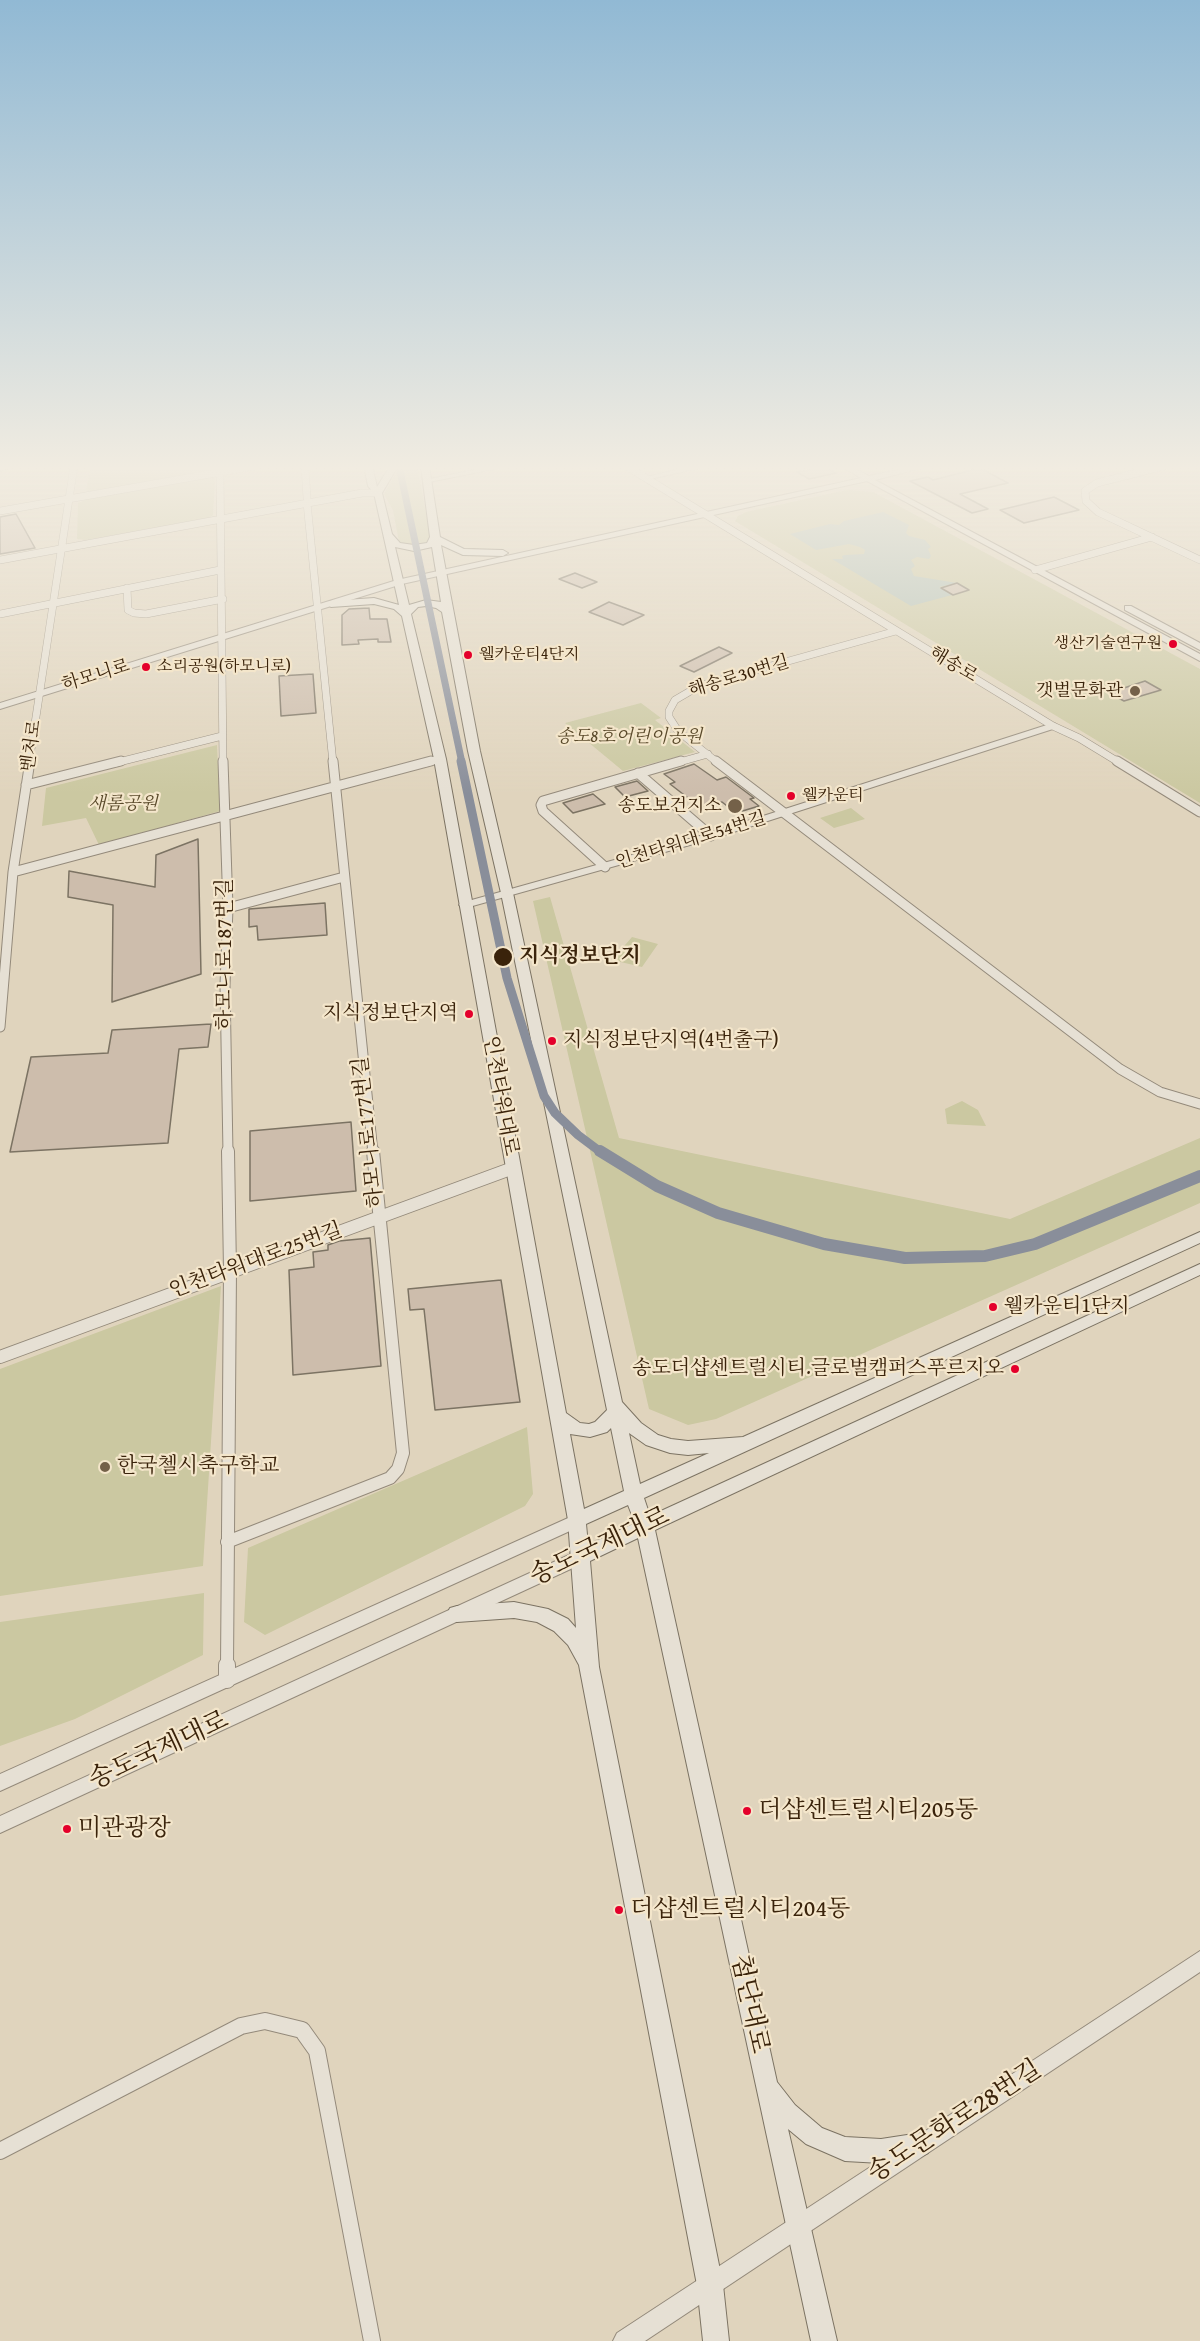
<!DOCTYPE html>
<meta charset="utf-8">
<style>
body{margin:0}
canvas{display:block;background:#e0d4bd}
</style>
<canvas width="1200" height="2341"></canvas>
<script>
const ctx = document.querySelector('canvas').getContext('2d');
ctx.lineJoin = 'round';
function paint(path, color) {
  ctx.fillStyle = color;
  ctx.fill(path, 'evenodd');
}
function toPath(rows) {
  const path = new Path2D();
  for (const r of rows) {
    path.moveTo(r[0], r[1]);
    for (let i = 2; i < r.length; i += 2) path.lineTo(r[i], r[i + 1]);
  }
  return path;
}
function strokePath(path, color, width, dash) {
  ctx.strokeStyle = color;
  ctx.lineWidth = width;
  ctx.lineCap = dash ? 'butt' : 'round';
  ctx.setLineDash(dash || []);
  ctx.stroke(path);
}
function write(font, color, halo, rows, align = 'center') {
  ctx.font = font + ' "Gentium Book Plus","Noto Serif KR",serif';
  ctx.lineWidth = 4.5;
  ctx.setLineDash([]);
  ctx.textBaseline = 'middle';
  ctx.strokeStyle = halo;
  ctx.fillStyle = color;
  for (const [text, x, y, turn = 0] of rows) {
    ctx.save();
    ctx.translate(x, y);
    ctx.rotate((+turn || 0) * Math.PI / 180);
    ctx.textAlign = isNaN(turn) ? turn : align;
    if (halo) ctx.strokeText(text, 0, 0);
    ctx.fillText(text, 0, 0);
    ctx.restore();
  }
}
paint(toPath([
 [91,466,215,466,214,470,93,492,86,490],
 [400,466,417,466,431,539,426,544,403,546,399,542,393,510,384,494],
 [207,478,215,479,213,515,209,518,86,540,77,539,78,503,88,499],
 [847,490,873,492,1200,669,1200,803,735,521,738,516,746,512],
 [641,703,661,718,655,720,695,752,623,771,565,723],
 [217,745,220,811,99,845,86,818,42,826,46,788],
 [851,808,865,819,834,828,820,818],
 [550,897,619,1138,1010,1219,1200,1138,1200,1203,716,1419,688,1425,649,1409,533,901],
 [632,937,658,944,642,967,612,960],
 [962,1101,978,1110,986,1126,947,1124,945,1109],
 [221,1286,203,1566,0,1596,0,1369],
 [527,1427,533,1494,525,1506,265,1635,244,1622,248,1548],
 [204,1593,203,1655,75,1719,0,1746,0,1622]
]), '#cbc8a1');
paint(toPath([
 [883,512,909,525,906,533,909,536,925,540,931,547,928,549,931,556,929,559,917,557,911,560,915,566,911,569,914,576,957,583,939,587,952,595,911,606,832,559,843,559,842,556,845,555,864,554,865,550,860,547,849,544,816,550,790,534,830,524,839,525,844,521]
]), '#b0c0b7');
const building = toPath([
 [803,466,823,466,836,473,809,479,797,472,810,470,803,466],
 [980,468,1008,483,960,494,988,509,972,513,910,481,928,477,933,480,980,468],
 [1054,497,1079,510,1024,523,1000,510,1054,497],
 [16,514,35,548,0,554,0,517,16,514],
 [575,573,597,582,582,588,559,579,575,573],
 [957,583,969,590,953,595,941,588,957,583],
 [609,602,644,615,623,625,589,612,609,602],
 [369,608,370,619,387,619,391,642,378,642,378,639,358,640,359,644,342,645,342,615,349,609,369,608],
 [719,647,732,653,694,672,680,666,719,647],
 [313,674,316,713,281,716,279,676,313,674],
 [1145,681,1161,690,1124,701,1109,693,1145,681],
 [694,764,717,780,726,777,754,798,750,799,759,806,736,813,722,802,701,808,670,784,675,782,664,774,694,764],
 [637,781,648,791,625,797,615,787,637,781],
 [593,794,605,804,573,813,563,803,593,794],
 [198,839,201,974,112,1002,113,905,68,897,69,871,155,887,156,855,198,839],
 [325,903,327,935,258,940,257,926,249,927,249,909,325,903],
 [211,1024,208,1047,179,1049,168,1143,10,1152,31,1057,108,1053,112,1030,211,1024],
 [351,1122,356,1191,250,1201,250,1131,351,1122],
 [370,1238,381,1366,293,1375,289,1270,314,1267,313,1252,328,1250,328,1245,339,1241,370,1238],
 [501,1280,520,1402,435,1410,424,1309,410,1310,408,1289,501,1280]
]);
paint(building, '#cdbdac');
strokePath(building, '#7c7363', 1.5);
const minorFar3 = toPath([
 [305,466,307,498],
 [626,466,1053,726,1079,738,1120,763],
 [1164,466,1097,483,1085,491,1086,501,1098,512,1200,560],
 [220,472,223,763],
 [307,503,333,763],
 [0,511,255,466],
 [0,560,362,493,378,493],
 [1035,570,1152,537],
 [127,588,128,610,134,613,146,614,223,599],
 [0,614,220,570],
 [29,763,74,466],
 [115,763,222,736],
 [425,763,440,759],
 [676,763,708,754],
 [718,763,678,731,669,717,669,711,675,700,699,686,896,631]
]);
const minorFar2 = toPath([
 [223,761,228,908,225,985,228,1153],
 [333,761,373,1153],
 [716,761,1120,1069,1160,1092,1200,1104],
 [1117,761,1200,812],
 [638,773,711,836],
 [26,785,121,761],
 [605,867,543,811,541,805,543,801,681,761],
 [13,872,431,761],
 [228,908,344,877],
 [0,1027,13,872,30,761]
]);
const minorFar1 = toPath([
 [0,1357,513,1168],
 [227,1542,390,1478,398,1469,403,1453,373,1151],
 [227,1666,230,1270,228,1151]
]);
const minor = toPath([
 [227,1680,227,1665],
 [0,2151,241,2026,265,2021,302,2030,317,2051,372,2341]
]);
const tertiary = toPath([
 [493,466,509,466,429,482,425,480,493,466],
 [694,466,709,466,645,480,641,478,694,466],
 [840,466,850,466,869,476,916,466,930,466,875,480,1200,654,1200,661,867,481,402,584,0,709,0,703,397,580,861,478,840,466],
 [1125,606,1131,606,1200,643,1200,650,1125,610,1125,606],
 [1053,723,1056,724,1056,728,715,838,469,907,465,908,459,905,461,903,707,834,1053,723],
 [577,1514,583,1515,585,1520,583,1525,0,1791,0,1774,577,1514],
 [582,1549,588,1551,590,1556,588,1561,0,1833,0,1816,582,1549],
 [1200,1951,1200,1972,645,2341,613,2341,617,2333,1200,1951]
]);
const secondary = toPath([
 [0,466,15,466,0,471,0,466],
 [367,466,375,466,373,470,377,487,390,466,398,466,382,493,392,534,400,543,414,545,427,543,430,537,421,466,429,466,440,537,464,549,503,550,508,553,503,556,463,555,441,545,480,751,513,893,622,1402,641,1423,658,1435,671,1439,688,1441,743,1437,1200,1232,1200,1243,644,1498,650,1516,1200,1264,1200,1275,655,1530,777,2082,795,2105,822,2128,845,2137,881,2139,920,2133,928,2137,932,2145,928,2153,920,2157,881,2163,845,2161,806,2144,788,2129,837,2341,811,2341,638,1538,590,1561,599,1667,723,2285,729,2341,703,2341,697,2285,579,1665,568,1645,554,1631,537,1622,514,1618,457,1622,450,1620,447,1614,450,1608,457,1606,514,1602,548,1609,568,1619,576,1628,568,1520,434,759,402,616,394,609,374,604,331,607,326,604,331,601,374,598,399,605,374,493,368,486,365,470,367,466],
 [395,547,414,551,432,547,441,602,426,600,409,605,395,547],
 [426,606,436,608,442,612,468,751,501,893,607,1410,595,1422,589,1424,580,1423,566,1413,446,759,411,614,418,607,426,606],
 [611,1428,624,1491,584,1509,570,1434,590,1437,607,1432,611,1428],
 [629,1433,646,1445,670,1453,688,1455,709,1453,640,1484,629,1433],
 [628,1505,635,1523,588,1545,586,1524,628,1505]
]);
strokePath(minorFar3, '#948a7b', 8);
strokePath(minorFar2, '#948a7b', 11);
strokePath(minorFar1, '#948a7b', 14);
strokePath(minor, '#948a7b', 18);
strokePath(tertiary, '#948a7b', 2);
strokePath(secondary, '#7c7363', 2);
strokePath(minorFar3, '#e6e0d4', 7);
strokePath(minorFar2, '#e6e0d4', 9);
strokePath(minorFar1, '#e6e0d4', 12);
strokePath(minor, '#e6e0d4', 16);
paint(tertiary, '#e6e0d4');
paint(secondary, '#e6e0d4');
strokePath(toPath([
 [399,466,462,763]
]), '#898e9a', 7);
strokePath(toPath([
 [461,761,507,978,544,1096,555,1113,578,1135,602,1153]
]), '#898e9a', 9);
strokePath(toPath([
 [600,1151,657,1186,718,1213,824,1244,905,1258,985,1256,1035,1244,1200,1176]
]), '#898e9a', 12);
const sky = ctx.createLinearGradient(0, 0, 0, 794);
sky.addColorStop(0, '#91b9d4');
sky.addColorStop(0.59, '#f1ece1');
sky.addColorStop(1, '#f1ece100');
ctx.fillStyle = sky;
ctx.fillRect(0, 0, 1200, 794);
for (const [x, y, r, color] of [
 [1173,644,5,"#e4002b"],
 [468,655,5,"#e4002b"],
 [146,667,5,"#e4002b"],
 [1135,691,6,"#746149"],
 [791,796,5,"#e4002b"],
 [735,806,8,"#746149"],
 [503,957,10,"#3a230b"],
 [469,1014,5,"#e4002b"],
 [552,1041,5,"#e4002b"],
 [993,1307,5,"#e4002b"],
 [1015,1369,5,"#e4002b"],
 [105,1467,6,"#746149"],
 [747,1811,5,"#e4002b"],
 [67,1829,5,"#e4002b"],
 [619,1910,5,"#e4002b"]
]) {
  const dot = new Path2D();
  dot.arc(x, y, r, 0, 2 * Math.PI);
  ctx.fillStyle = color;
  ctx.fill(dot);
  strokePath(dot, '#f4e6cb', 2);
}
write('16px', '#3a230b', '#f4e6cb', [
 ["생산기술연구원",1162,644,"right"],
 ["웰카운티4단지",479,655],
 ["소리공원(하모니로)",157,667],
 ["웰카운티",802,796]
], 'left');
write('18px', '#3a230b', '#f4e6cb', [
 ["해송로",953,665,31],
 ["하모니로",96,676,-17],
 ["해송로30번길",739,677,-17],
 ["벤처로",32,746,-82],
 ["인천타워대로54번길",691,841,-17]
]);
write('18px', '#3a230b', '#f4e6cb', [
 ["갯벌문화관",1123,691],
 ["송도보건지소",722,806]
], 'right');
write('italic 18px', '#5a4a2b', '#f4e6cb', [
 ["송도8호어린이공원",629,737],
 ["새롬공원",123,804]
]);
write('20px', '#3a230b', '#f4e6cb', [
 ["지식정보단지역",458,1014],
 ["지식정보단지역(4번출구)",563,1041,"left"],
 ["웰카운티1단지",1004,1307,"left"],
 ["송도더샵센트럴시티.글로벌캠퍼스푸르지오",1004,1369]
], 'right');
write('21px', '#3a230b', '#f4e6cb', [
 ["하모니로187번길",226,954,-90],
 ["인천타워대로",500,1096,80],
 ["하모니로177번길",369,1132,-96],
 ["인천타워대로25번길",256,1261,-20]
]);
write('bold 21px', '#3a230b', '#f4e6cb', [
 ["지식정보단지",519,957]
], 'left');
write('21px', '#3a230b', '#f4e6cb', [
 ["한국첼시축구학교",117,1467]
], 'left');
write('24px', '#3a230b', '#f4e6cb', [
 ["더샵센트럴시티205동",758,1811],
 ["미관광장",78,1829],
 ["더샵센트럴시티204동",630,1910]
], 'left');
write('26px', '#3a230b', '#f4e6cb', [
 ["송도국제대로",600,1547,-25],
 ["송도국제대로",159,1751,-25],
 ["첨단대로",749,2004,78],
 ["송도문화로28번길",955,2122,-33]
]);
</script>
